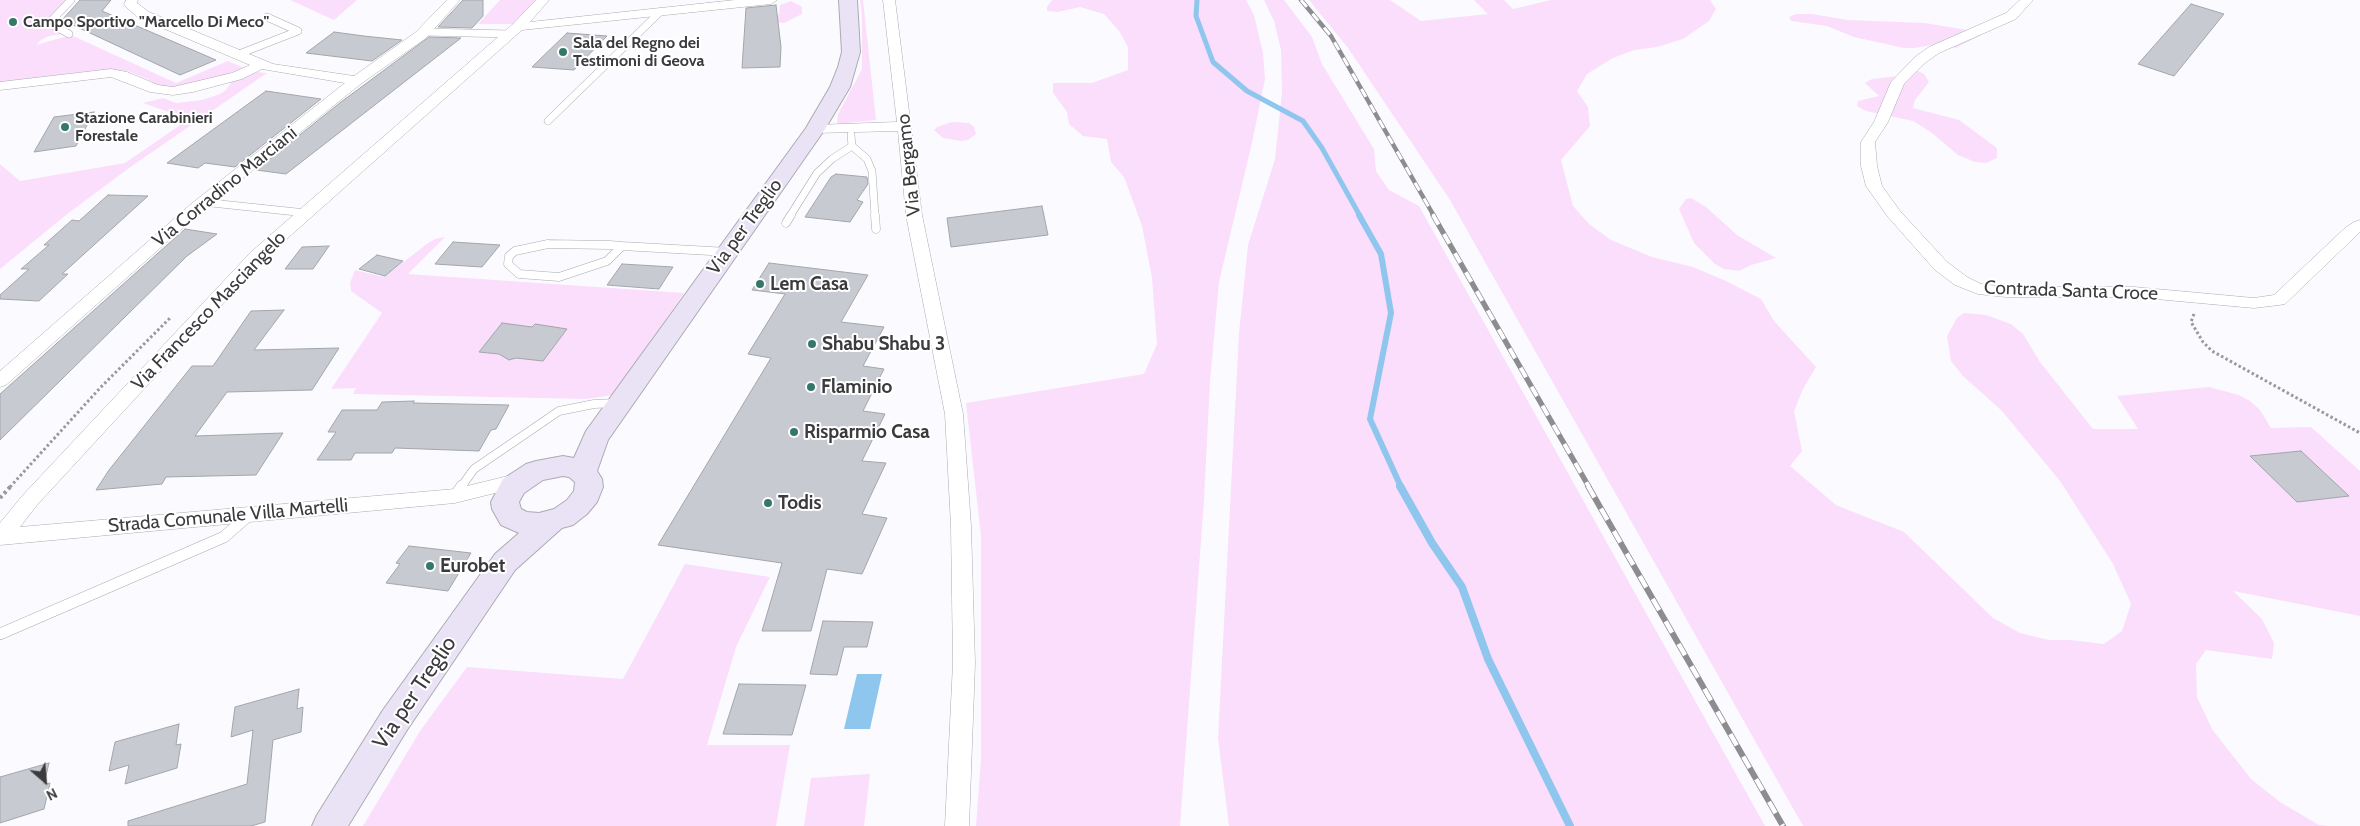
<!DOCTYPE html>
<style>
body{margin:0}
#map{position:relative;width:2360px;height:826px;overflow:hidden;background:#fbfbff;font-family:Cabin,sans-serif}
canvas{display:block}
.north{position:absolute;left:20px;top:756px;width:50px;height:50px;-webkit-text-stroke:4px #fff;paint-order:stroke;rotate:153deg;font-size:14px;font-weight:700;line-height:20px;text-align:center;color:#3b3b3e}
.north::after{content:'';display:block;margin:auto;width:18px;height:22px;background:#3b3b3e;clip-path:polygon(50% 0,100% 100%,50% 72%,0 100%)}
</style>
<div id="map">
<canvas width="2360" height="826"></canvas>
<div class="north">N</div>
</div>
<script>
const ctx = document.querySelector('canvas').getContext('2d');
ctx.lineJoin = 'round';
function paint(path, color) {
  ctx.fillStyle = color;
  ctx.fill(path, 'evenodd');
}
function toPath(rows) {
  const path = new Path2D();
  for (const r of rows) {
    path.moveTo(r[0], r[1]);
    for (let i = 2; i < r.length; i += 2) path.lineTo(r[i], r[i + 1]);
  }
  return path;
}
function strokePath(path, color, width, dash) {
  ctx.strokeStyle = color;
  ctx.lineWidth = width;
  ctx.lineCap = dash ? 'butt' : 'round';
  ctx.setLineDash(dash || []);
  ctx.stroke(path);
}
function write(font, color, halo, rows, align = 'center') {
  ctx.font = font + ' Cabin,sans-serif';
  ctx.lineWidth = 4;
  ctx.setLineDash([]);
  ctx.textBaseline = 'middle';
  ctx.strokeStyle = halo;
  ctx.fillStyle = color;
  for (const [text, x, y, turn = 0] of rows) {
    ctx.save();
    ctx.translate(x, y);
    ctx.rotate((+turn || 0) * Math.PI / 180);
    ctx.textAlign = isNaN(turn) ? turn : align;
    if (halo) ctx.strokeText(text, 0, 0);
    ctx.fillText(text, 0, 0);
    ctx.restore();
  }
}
paint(toPath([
 [0,0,65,0,45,22,48,28,66,33,49,36,41,40,36,45,71,35,176,83,228,61,244,68,209,81,171,88,159,86,147,79,128,71,116,70,90,71,0,82],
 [290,0,357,0,334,20],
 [500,0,536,0,514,24,478,24],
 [860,0,863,0,876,120,837,124,838,114,862,69,862,16],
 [1052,0,1246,0,1254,15,1263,53,1265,79,1252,143,1219,282,1210,382,1204,500,1180,826,976,826,981,759,981,536,966,403,1144,374,1157,344,1152,278,1142,226,1124,177,1111,162,1107,139,1083,136,1069,124,1067,112,1053,93,1053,83,1092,83,1128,70,1128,47,1119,31,1104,14,1080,7,1058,12,1047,11,1047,7],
 [1264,0,1284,0,1312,37,1322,64,1374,149,1376,171,1389,190,1419,206,1765,826,1229,826,1218,738,1239,333,1248,245,1275,159,1282,92,1281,50,1274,21],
 [1309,0,1390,0,1421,21,1488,14,1474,0,1504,0,1513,9,1551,0,1710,0,1716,9,1709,21,1683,39,1657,47,1634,50,1613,58,1587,74,1577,91,1588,107,1590,126,1561,160,1573,206,1589,224,1611,240,1652,257,1693,267,1726,281,1761,299,1774,321,1816,367,1803,389,1794,411,1802,451,1790,466,1836,505,1904,532,1993,618,2020,633,2049,640,2070,640,2104,644,2122,631,2131,604,2113,564,2060,481,2002,411,1963,376,1951,361,1947,336,1957,318,1964,313,1986,315,2011,324,2023,334,2040,362,2093,429,2138,429,2117,396,2209,387,2239,395,2250,401,2260,410,2271,428,2311,427,2360,471,2360,616,2233,591,2262,619,2274,643,2272,659,2206,650,2196,664,2197,697,2212,729,2251,779,2280,802,2319,825,2329,826,1803,826,1450,200,1348,48],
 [791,1,802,7,802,14,784,23,775,22,779,14,780,5],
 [1796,14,1812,14,1848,20,1925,23,1985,33,1956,48,1941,43,1915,48,1904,48,1854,37,1827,26,1791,21,1789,17],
 [1916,70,1924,74,1929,82,1915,100,1913,108,1959,120,1997,148,1997,158,1986,163,1975,162,1958,155,1932,133,1913,121,1866,111,1857,106,1858,101,1879,96,1865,83,1872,79,1899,76],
 [256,72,267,73,129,168,66,215,0,269,0,164,20,181,125,163,189,119,143,103,163,98,176,103,202,100,220,94,226,90,233,80],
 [952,122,969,123,974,127,976,134,968,140,961,141,943,138,934,130,937,127],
 [1691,198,1706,207,1737,235,1776,258,1751,265,1739,271,1724,269,1715,264,1694,243,1679,209,1686,199],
 [445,237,408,274,684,293,613,395,586,399,353,394,356,388,331,389,382,313,351,291,350,283,355,270,384,277,428,243,435,239],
 [685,564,770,577,736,647,707,745,790,745,776,826,363,826,420,731,467,667,623,679],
 [870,774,864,826,804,826,811,778]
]), '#fadefc');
paint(toPath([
 [857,674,882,674,870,729,844,729]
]), '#8ec6ed');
strokePath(toPath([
 [1197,0,1196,16,1213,62,1247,91,1303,121,1322,148,1360,216]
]), '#8ec6ed', 5);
strokePath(toPath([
 [1359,215,1381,254,1391,313,1370,419,1401,487]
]), '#8ec6ed', 6);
strokePath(toPath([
 [1400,486,1432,543,1462,587,1488,659,1570,826]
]), '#8ec6ed', 8);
const building = toPath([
 [80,0,111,0,102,11,216,60,180,75,62,20,80,0],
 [463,0,483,0,483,16,472,28,438,27,463,0],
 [2191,4,2224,14,2174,76,2138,64,2191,4],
 [776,5,781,47,780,67,742,68,746,8,776,5],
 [334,32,364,36,402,40,372,61,306,53,334,32],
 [567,33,607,36,574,70,532,67,567,33],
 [429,37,461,38,286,174,256,170,341,102,429,37],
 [266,91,321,99,235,167,205,163,198,168,167,163,266,91],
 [94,112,76,146,34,152,54,117,94,112],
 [836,174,867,177,868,184,857,200,863,202,850,222,805,217,831,177,836,174],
 [108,195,148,196,62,274,68,274,39,301,0,299,0,295,29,269,21,269,49,245,44,245,72,220,79,221,108,195],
 [1042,206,1048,235,951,247,947,218,1042,206],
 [185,229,217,234,187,256,0,440,0,394,185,229],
 [453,242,500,245,482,267,435,264,453,242],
 [329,246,313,269,285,269,302,247,329,246],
 [377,255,403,261,385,276,359,269,377,255],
 [769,263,868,275,841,322,884,327,863,366,884,369,863,411,885,414,862,461,886,463,862,514,887,518,862,574,827,569,811,631,762,631,782,563,658,545,771,358,748,354,785,294,752,290,769,263],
 [622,264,673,267,659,289,607,285,622,264],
 [284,310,254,350,339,348,312,390,227,392,195,436,283,433,256,475,166,477,162,484,96,490,109,470,192,366,213,366,251,311,284,310],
 [502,323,532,327,535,324,567,329,543,361,516,358,509,360,499,354,479,352,502,323],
 [414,401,413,403,509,405,496,429,491,430,479,451,395,448,392,453,355,453,351,460,317,460,336,432,328,432,342,410,377,410,382,402,414,401],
 [2301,451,2349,496,2297,502,2250,456,2301,451],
 [409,546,471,553,448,591,386,583,400,564,396,563,409,546],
 [823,621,873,622,867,647,844,647,837,675,810,674,823,621],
 [739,684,806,685,792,735,723,734,739,684],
 [299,689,297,709,303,707,301,732,273,740,265,822,251,826,128,826,128,821,247,784,253,730,231,737,235,707,299,689],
 [179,724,176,745,181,744,177,768,125,784,129,765,109,771,115,742,179,724],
 [49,763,44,784,50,783,44,809,0,823,0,777,49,763]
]);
paint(building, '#c7cad0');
strokePath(building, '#a2a6ab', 1);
const serviceFar2 = toPath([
 [424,32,510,34],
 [69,34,49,23,71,0],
 [239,54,298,31,267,17],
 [548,121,660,12],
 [851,135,852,146,867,159,872,171,875,216],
 [202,202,306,213],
 [790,216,817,173,832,159,852,146]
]);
const serviceFar1 = toPath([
 [875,215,876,229],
 [786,223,791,215],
 [548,244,610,245,622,246,607,261,559,277,519,274,508,264,509,256,515,251,548,244],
 [622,246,728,252],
 [461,487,474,469,559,411,594,404,617,403]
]);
const service = toPath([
 [455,496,462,486],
 [0,634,224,537,248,516]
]);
const minor = toPath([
 [126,0,138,0,137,3,149,12,273,64,354,76,416,32,447,0,460,0,426,38,362,83,203,210,6,385,0,387,0,371,191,204,345,83,262,69,242,79,193,92,173,95,150,92,111,77,0,90,0,82,111,69,127,72,158,85,173,87,232,73,250,65,139,18,126,7,124,4,126,0],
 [536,0,549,0,530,22,735,0,777,0,771,4,522,30,263,260,37,505,20,527,455,489,520,473,527,475,530,480,527,485,455,503,0,545,0,523,23,495,251,252,513,24,536,0],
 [883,0,895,0,922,215,963,414,971,526,975,663,969,826,945,826,953,663,951,526,945,414,906,215,898,131,815,133,808,129,815,125,897,122,883,0],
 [2020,0,2033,0,2016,19,1939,53,1925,63,1904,84,1888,122,1875,142,1877,166,1882,186,1900,211,1947,262,1967,277,1981,284,2006,287,2134,287,2254,298,2274,295,2345,228,2354,222,2360,220,2360,232,2285,304,2279,305,2254,308,2134,297,2006,297,1978,294,1955,285,1935,270,1888,217,1866,186,1861,166,1861,142,1874,122,1891,82,1915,57,1929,47,2006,13,2020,0]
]);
const secondary = toPath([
 [839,0,857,0,860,52,850,87,825,129,608,440,597,471,602,479,603,487,597,502,587,514,573,525,562,528,515,570,407,730,348,826,312,826,317,815,383,710,495,554,519,533,501,525,492,509,491,502,503,479,526,464,536,461,563,456,574,458,586,431,806,128,830,87,838,67,842,52,839,0],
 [563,476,569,477,575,482,574,491,567,500,554,509,539,513,527,512,521,509,519,502,524,493,543,480,563,476]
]);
strokePath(serviceFar2, '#aaabb1', 8);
strokePath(serviceFar1, '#aaabb1', 9);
strokePath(service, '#aaabb1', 12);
strokePath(minor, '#aaabb1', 1);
strokePath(secondary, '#aaabb1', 2);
strokePath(toPath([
 [2194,314,2191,322,2203,342,2212,351,2360,433],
 [10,487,100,388,170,318]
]), '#99999d', 3, [2.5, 2.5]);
strokePath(toPath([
 [0,498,11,486]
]), '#99999d', 4, [3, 3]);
strokePath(serviceFar2, '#fff', 7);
strokePath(serviceFar1, '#fff', 8);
strokePath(service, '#fff', 11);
paint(minor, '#fff');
paint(secondary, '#eae2f5');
const railFar2 = toPath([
 [1301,0,1331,36,1434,216]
]);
const railFar1 = toPath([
 [1433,215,1589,487]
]);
const rail = toPath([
 [1588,486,1783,826]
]);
strokePath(railFar2, '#8d8d90', 4.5);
strokePath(railFar1, '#8d8d90', 5.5);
strokePath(rail, '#8d8d90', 6);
strokePath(railFar2, '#fff', 3, [9]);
strokePath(railFar1, '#fff', 4, [11]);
strokePath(rail, '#fff', 4.5, [13]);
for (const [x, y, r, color] of [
 [13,22,5,"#35786a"],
 [563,52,5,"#35786a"],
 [65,127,5,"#35786a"],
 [760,284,5,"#35786a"],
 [812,344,5,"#35786a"],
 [811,387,5,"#35786a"],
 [794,432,5,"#35786a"],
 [768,503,5,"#35786a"],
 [430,566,5,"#35786a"]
]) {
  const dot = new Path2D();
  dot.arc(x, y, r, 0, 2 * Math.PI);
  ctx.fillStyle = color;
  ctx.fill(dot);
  strokePath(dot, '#fff', 2);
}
write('bold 16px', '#3b3b3e', '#fff', [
 ["Campo Sportivo \"Marcello Di Meco\"",23,22],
 ["Sala del Regno dei",573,43],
 ["Testimoni di Geova",573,61],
 ["Stazione Carabinieri",75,118],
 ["Forestale",75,136]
], 'left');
write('19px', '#3b3b3e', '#fff', [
 ["Via Bergamo",909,165,-96],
 ["Via Corradino Marciani",225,187,-39],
 ["Via per Treglio",745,227,-54],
 ["Contrada Santa Croce",2071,291,2],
 ["Via Francesco Masciangelo",209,311,-46],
 ["Strada Comunale Villa Martelli",228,516,-5]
]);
write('bold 19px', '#3b3b3e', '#fff', [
 ["Lem Casa",770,284],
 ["Shabu Shabu 3",822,344],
 ["Flaminio",821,387],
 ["Risparmio Casa",804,432],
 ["Todis",778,503],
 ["Eurobet",440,566]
], 'left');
write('22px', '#3b3b3e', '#fff', [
 ["Via per Treglio",415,693,-56]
]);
</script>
